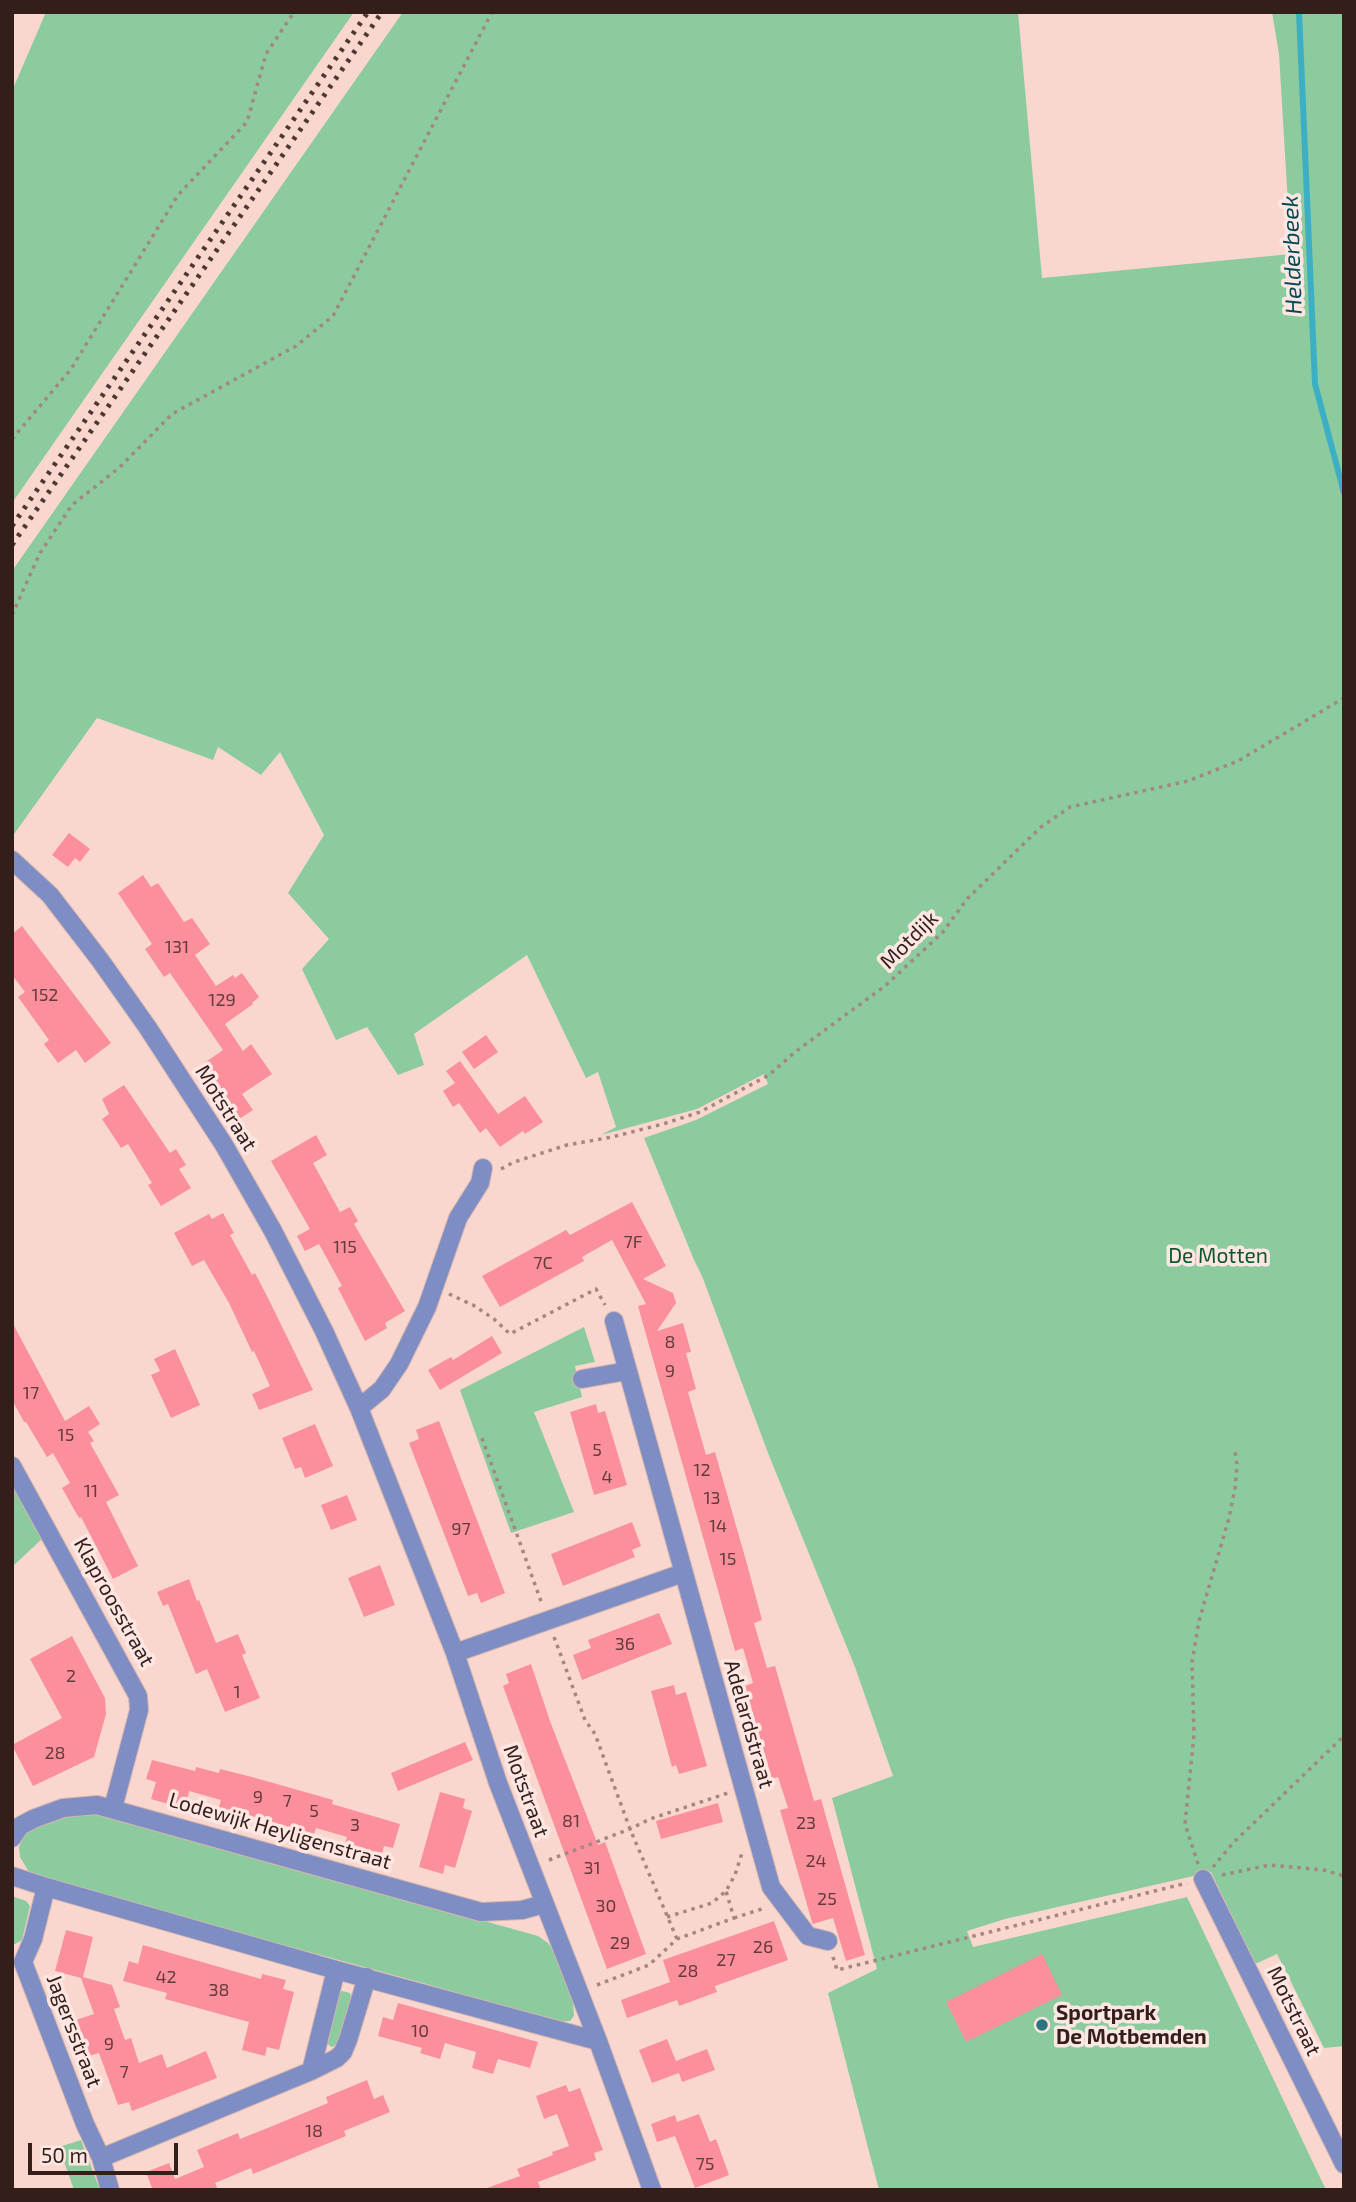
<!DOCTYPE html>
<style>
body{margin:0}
#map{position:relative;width:1356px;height:2202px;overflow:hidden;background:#f9d7cf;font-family:"Exo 2",sans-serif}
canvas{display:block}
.frame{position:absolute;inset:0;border:14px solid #331e1a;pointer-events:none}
.scale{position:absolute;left:28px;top:2143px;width:150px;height:32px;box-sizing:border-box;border:4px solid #331e1a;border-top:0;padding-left:9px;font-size:21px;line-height:24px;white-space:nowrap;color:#331e1a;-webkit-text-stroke:5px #fee7e2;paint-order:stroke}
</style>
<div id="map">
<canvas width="1356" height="2202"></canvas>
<div class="frame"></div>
<div class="scale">50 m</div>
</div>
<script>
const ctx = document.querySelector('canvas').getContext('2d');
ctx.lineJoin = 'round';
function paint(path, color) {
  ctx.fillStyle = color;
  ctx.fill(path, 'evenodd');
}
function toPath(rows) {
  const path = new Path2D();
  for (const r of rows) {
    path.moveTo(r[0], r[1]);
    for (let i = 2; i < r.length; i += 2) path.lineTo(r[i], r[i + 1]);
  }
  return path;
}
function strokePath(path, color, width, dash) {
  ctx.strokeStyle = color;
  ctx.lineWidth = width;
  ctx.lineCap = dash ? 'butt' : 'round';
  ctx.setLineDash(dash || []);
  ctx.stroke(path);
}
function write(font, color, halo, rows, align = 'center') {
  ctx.font = font + ' "Exo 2",sans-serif';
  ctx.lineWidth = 7;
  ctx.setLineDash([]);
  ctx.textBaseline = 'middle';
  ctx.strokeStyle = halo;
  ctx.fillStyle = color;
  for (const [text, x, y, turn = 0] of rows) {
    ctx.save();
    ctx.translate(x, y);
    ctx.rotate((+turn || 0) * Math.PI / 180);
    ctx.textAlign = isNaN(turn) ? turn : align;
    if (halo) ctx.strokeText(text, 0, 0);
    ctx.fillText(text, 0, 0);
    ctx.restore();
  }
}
paint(toPath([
 [46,12,354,12,12,503,12,91],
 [403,12,1018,12,1042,278,1291,254,1279,54,1272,12,1344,12,1344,2046,1324,2048,1277,1954,1255,1964,1211,1872,1005,1919,967,1931,973,1947,1187,1897,1326,2190,879,2190,828,1993,877,1969,832,1798,893,1776,855,1667,768,1453,702,1276,694,1260,644,1138,696,1120,768,1084,764,1074,697,1109,601,1135,616,1127,598,1072,586,1078,527,955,414,1034,424,1065,398,1075,367,1027,336,1040,302,969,329,939,288,893,324,835,280,752,261,775,218,747,213,760,97,718,12,837,12,571],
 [584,1327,595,1362,575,1366,582,1397,534,1412,574,1512,511,1533,460,1390],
 [12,1483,43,1538,12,1567],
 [70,1812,101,1814,538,1936,548,1943,554,1951,573,2003,574,2016,570,2021,556,2022,430,1985,35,1877,29,1872,20,1857,19,1847,25,1833,31,1827],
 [12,1896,26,1901,30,1906,22,1940,15,1944,12,1944],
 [342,1991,350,1993,352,1999,337,2045,331,2047,327,2043,338,1994],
 [81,2140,100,2190,74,2190,59,2147]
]), '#8bcb9d');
strokePath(toPath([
 [1299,12,1315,384,1344,493]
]), '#3dafc4', 6);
paint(toPath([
 [69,833,90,849,80,862,75,858,68,867,52,855],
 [143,875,151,887,158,883,184,922,192,918,210,944,195,955,216,986,233,975,235,978,242,973,259,997,252,1003,253,1004,225,1024,243,1051,251,1044,272,1074,242,1094,253,1110,230,1125,194,1070,223,1050,170,973,164,977,145,949,152,944,118,893],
 [22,926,111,1043,85,1063,76,1050,58,1063,44,1044,49,1040,18,997,25,992,12,975,12,934],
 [486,1035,498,1052,474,1069,462,1052],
 [460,1061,498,1114,525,1096,543,1122,525,1134,523,1131,500,1147,486,1128,480,1133,459,1103,453,1107,443,1091,455,1083,446,1071],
 [124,1085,170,1153,176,1149,186,1165,179,1169,191,1188,161,1206,148,1185,152,1183,128,1144,121,1148,102,1119,109,1114,102,1099],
 [316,1135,327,1155,313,1163,340,1212,350,1207,358,1221,354,1224,405,1311,385,1323,387,1328,365,1341,338,1288,342,1286,319,1244,305,1251,297,1236,310,1229,271,1161],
 [632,1202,666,1266,643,1279,673,1293,676,1303,657,1331,683,1323,691,1352,686,1353,696,1389,688,1392,706,1455,715,1452,747,1564,762,1620,754,1623,767,1668,775,1666,814,1801,821,1799,865,1955,846,1961,833,1918,813,1924,812,1922,780,1810,788,1808,778,1777,772,1779,745,1686,753,1683,743,1648,735,1651,638,1306,646,1304,612,1240,582,1257,584,1261,500,1307,482,1276,566,1230,570,1235],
 [223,1213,234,1233,230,1235,252,1275,255,1273,268,1298,313,1390,259,1410,252,1394,270,1386,254,1351,252,1352,229,1303,204,1260,192,1266,174,1233,209,1214,212,1219],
 [12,1322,65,1421,89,1406,100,1424,88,1432,94,1441,90,1443,119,1495,106,1502,138,1566,113,1579,81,1517,79,1518,62,1488,70,1483,53,1453,47,1457,26,1422,24,1422,12,1400],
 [492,1336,502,1353,440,1390,428,1370,451,1357,453,1360],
 [175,1349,200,1405,171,1418,151,1375,160,1371,154,1359],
 [596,1404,598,1413,605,1411,627,1485,594,1495,570,1412],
 [439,1421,505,1593,481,1603,477,1593,468,1596,409,1443,419,1439,416,1430],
 [315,1424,333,1466,305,1478,301,1467,295,1469,282,1438],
 [347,1495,357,1520,331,1530,321,1505],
 [632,1522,641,1546,632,1550,635,1557,563,1586,551,1554],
 [380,1565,395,1605,364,1617,348,1578],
 [189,1579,197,1601,199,1600,216,1643,238,1634,246,1653,242,1655,260,1698,225,1712,207,1669,196,1674,168,1604,163,1606,157,1592],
 [659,1613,672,1644,582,1680,573,1655,591,1648,588,1640],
 [72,1636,105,1698,106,1714,94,1757,33,1786,12,1745,62,1718,30,1659],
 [531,1664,550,1721,598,1845,605,1842,646,1954,607,1969,503,1686,509,1683,506,1674],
 [674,1685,676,1695,686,1692,707,1766,679,1774,676,1765,672,1767,651,1691],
 [465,1742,473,1760,398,1791,391,1773],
 [152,1760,195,1771,196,1767,219,1773,220,1769,252,1777,333,1800,332,1804,400,1824,393,1848,384,1846,379,1865,342,1854,347,1837,316,1828,314,1834,219,1807,221,1800,189,1791,185,1809,151,1799,156,1782,146,1779],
 [440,1792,465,1799,463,1808,472,1811,455,1868,445,1865,443,1874,419,1867],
 [718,1803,723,1822,661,1839,656,1821],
 [774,1921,788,1960,715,1986,717,1992,679,2006,677,2000,627,2018,621,2000,670,1982,663,1960],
 [66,1930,93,1937,83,1977,112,1985,120,2007,114,2009,125,2040,131,2038,139,2063,162,2054,167,2068,206,2051,217,2078,132,2111,129,2102,118,2105,99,2053,89,2056,76,2020,94,2014,81,1978,55,1971],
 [143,1945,261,1979,262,1974,286,1980,283,1989,294,1992,279,2050,267,2047,265,2056,242,2050,249,2022,165,1999,167,1993,123,1981,129,1961,138,1964],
 [1042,1954,1062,1995,966,2042,946,2002],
 [398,2003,538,2042,530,2068,498,2059,493,2074,472,2068,476,2052,445,2043,440,2059,420,2053,422,2048,378,2036,383,2017,393,2020],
 [667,2039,676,2061,707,2049,715,2070,682,2082,679,2073,652,2083,639,2050],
 [367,2080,374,2099,383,2095,390,2112,344,2131,346,2136,253,2174,251,2168,215,2183,218,2190,149,2190,152,2188,146,2172,169,2163,175,2179,204,2167,197,2150,238,2133,240,2139,275,2125,328,2103,326,2097],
 [566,2085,569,2092,580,2088,603,2150,594,2153,596,2160,538,2182,541,2190,487,2190,487,2188,520,2176,517,2169,553,2155,552,2152,569,2146,557,2114,544,2119,536,2096],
 [699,2114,710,2142,716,2139,729,2175,695,2188,675,2136,657,2142,651,2124,675,2115,677,2122]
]), '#fb8f9c');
const minor = toPath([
 [12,860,50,895,100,960,148,1028,224,1145,273,1231,324,1331,359,1408,455,1653,498,1783,598,2041,652,2190],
 [614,1321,771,1887,808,1936,828,1941],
 [582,1379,627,1371],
 [359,1408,382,1389,399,1364,427,1307,458,1218,480,1183,483,1168],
 [12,1466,138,1696,139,1710,113,1808],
 [455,1653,683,1573],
 [12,1838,20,1826,33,1819,63,1808,97,1805,481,1912,522,1910,544,1904],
 [12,1876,46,1887,336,1970,598,2041],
 [1203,1879,1344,2164],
 [46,1887,33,1939,23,1962,85,2124,101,2158,110,2190],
 [311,2071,336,1970],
 [101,2158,311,2071,337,2058,343,2052,348,2040,367,1977]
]);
strokePath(minor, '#d5b6ae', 20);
strokePath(toPath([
 [12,439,71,369,178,195,247,122,266,54,294,12],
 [12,615,40,553,72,505,120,467,172,414,296,346,333,316,492,12],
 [501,1169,514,1162,567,1145,612,1137,663,1124,700,1112,769,1075,795,1052,885,986,943,932,967,899,1041,827,1070,807,1188,781,1238,761,1344,698],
 [449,1294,473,1305,494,1319,510,1334,596,1289,605,1305],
 [482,1438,542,1604],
 [554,1637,585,1720,595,1734,630,1829,677,1939],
 [549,1860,630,1829,650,1819,728,1793],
 [1198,1864,1185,1824,1194,1735,1192,1662,1199,1621,1229,1518,1235,1488,1237,1465,1235,1451],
 [1213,1867,1233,1843,1344,1736],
 [1222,1875,1270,1865,1324,1870,1344,1876],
 [667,1917,712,1903,726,1891,735,1875,742,1853],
 [734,1918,765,1908],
 [833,1957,837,1970,1187,1883],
 [597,1985,649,1965,677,1939,734,1918,726,1891]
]), '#a38781', 3.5, [3.5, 5]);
strokePath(minor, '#7f8dc5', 18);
strokePath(toPath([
 [12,526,368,12],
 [12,545,382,12]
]), '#4e3733', 5, [3.5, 7]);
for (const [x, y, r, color] of [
 [1042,2025,7,"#2d7380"]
]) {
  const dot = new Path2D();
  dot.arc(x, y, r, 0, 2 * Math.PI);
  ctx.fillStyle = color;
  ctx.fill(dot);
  strokePath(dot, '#fee7e2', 2.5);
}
write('18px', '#653a3a', null, [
 ["131",177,947],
 ["152",45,995],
 ["129",222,1000],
 ["7F",633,1242],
 ["115",345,1247],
 ["7C",543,1263],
 ["8",670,1342],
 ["9",670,1371],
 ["17",31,1393],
 ["15",66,1435],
 ["5",597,1450],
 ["12",702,1470],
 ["4",607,1477],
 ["11",91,1491],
 ["13",712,1498],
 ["14",718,1526],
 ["97",461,1529],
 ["15",728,1559],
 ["36",625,1644],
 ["2",71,1676],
 ["1",237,1692],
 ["28",55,1753],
 ["9",258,1797],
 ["7",287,1801],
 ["5",314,1811],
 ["81",571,1821],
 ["23",806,1823],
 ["3",355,1825],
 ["24",816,1861],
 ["31",592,1868],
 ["25",827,1899],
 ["30",606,1906],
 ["29",620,1943],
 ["26",763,1947],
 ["27",726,1960],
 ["28",688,1971],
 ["42",166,1977],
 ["38",219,1990],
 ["10",420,2031],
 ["9",109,2044],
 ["7",124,2072],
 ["18",314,2131],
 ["75",705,2164]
]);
write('21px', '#331e1a', '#fee7e2', [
 ["Motdijk",909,940,-45],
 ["Motstraat",226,1108,58],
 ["Klaproosstraat",114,1602,61],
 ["Adelardstraat",749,1724,74],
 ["Motstraat",526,1791,70],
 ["Lodewijk Heyligenstraat",280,1831,16],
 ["Motstraat",1294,2011,64],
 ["Jagersstraat",74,2031,69]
]);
write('21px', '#0e572e', '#fee7e2', [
 ["De Motten",1218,1256]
]);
write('bold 21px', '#331e1a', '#fee7e2', [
 ["Sportpark",1056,2013],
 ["De Motbemden",1056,2037]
], 'left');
write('italic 23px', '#044a56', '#fee7e2', [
 ["Helderbeek",1292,255,-92]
]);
</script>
